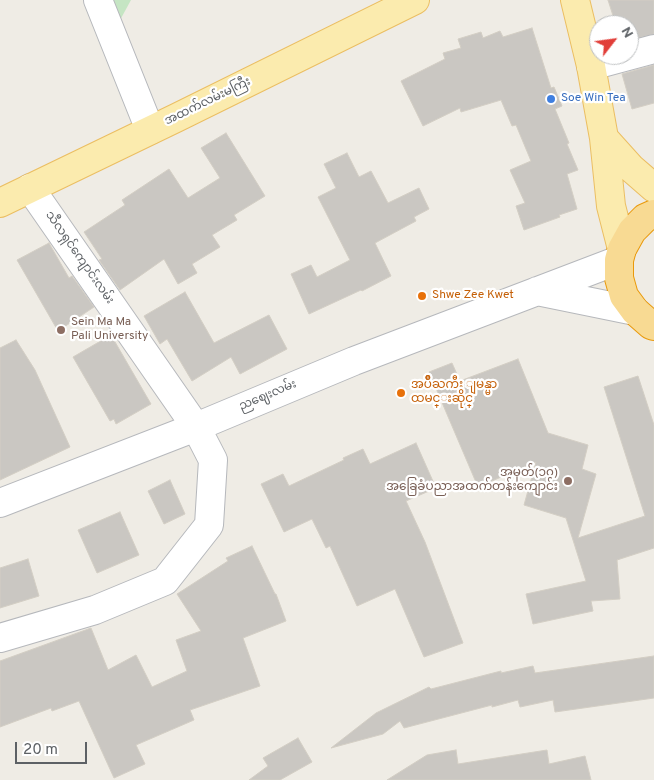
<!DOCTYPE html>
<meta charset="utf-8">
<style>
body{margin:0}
#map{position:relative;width:654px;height:780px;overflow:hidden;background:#efece5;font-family:Overpass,sans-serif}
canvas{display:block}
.north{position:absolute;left:589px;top:15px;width:50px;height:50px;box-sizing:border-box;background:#fff;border:1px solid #bec0c1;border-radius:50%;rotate:60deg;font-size:14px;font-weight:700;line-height:20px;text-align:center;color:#5d6165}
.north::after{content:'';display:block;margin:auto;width:18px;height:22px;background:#e13e39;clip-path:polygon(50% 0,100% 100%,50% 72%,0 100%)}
.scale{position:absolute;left:15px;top:742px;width:72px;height:22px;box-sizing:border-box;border:2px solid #5d6165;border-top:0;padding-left:6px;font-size:15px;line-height:18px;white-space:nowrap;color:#5d6165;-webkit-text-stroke:4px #fff;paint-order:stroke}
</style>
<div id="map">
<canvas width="654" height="780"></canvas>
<div class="north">N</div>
<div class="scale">20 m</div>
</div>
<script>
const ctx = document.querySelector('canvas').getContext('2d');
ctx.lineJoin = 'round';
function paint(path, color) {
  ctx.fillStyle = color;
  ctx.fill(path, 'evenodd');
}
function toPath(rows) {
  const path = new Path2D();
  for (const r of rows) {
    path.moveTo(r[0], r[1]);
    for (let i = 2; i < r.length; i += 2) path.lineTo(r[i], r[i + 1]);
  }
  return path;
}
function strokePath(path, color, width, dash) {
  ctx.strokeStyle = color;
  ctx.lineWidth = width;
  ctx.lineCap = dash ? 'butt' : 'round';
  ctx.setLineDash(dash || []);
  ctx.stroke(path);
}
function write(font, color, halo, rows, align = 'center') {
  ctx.font = font + ' Overpass,"Noto Sans Myanmar",sans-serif';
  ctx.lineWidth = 4.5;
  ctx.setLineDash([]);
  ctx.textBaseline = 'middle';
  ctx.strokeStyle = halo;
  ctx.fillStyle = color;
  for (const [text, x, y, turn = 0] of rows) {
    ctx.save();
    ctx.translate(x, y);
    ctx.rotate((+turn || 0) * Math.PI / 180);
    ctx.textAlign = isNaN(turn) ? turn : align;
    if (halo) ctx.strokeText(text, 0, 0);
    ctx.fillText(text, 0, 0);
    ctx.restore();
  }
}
paint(toPath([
 [110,0,131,0,119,22]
]), '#c5e5c3');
const building = toPath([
 [608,0,654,0,654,34,629,40,629,25,616,25,608,0],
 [532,28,551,88,554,87,562,106,555,109,569,143,567,144,578,170,567,174,577,209,559,215,560,217,524,230,516,206,525,203,510,170,531,161,516,125,512,126,501,100,461,112,460,108,423,126,401,81,445,59,443,53,461,48,458,39,481,32,483,38,500,31,503,37,532,28],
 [654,65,654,103,632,109,622,74,654,65],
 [226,133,265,196,234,215,237,220,212,235,220,247,192,264,197,273,178,284,164,259,120,290,99,260,102,259,84,232,125,205,122,200,169,169,188,198,220,178,201,148,226,133],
 [347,153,359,177,371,171,388,203,419,188,429,209,414,217,416,221,375,243,391,276,362,291,361,290,309,314,291,274,311,265,317,277,350,260,318,197,336,188,324,164,347,153],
 [49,243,69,278,72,276,94,307,58,331,17,260,49,243],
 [185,292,214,343,269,315,287,349,240,374,231,357,192,381,167,339,160,344,144,316,185,292],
 [111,335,151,404,116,424,114,419,110,421,73,357,111,335],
 [16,340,35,370,70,447,0,480,0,348,16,340],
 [518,359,548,433,588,445,582,469,596,474,578,538,645,516,604,387,638,376,654,425,654,548,617,560,620,599,591,601,593,611,533,624,526,594,586,581,566,518,524,505,536,462,478,487,429,372,452,363,460,381,518,359],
 [416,443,436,488,406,501,425,542,463,643,424,657,395,589,357,606,330,546,326,548,312,519,284,532,261,484,283,474,289,486,344,460,343,458,363,449,370,464,416,443],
 [170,480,185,514,164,524,148,491,170,480],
 [120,512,139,555,97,573,78,530,120,512],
 [252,546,275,594,276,594,286,621,243,638,260,686,190,710,194,720,136,745,145,764,114,778,79,701,52,711,51,708,0,727,0,661,91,628,108,670,136,655,152,687,187,671,176,640,201,631,177,594,228,561,226,558,252,546],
 [28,559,39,596,0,608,0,568,28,559],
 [654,656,654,698,555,712,553,700,520,707,518,700,492,707,492,705,404,728,400,721,383,734,331,748,376,713,429,687,431,689,501,671,501,673,533,666,535,673,654,656],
 [298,738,312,762,280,780,249,780,268,766,263,758,298,738],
 [456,750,458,764,547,750,549,764,585,756,591,780,387,780,427,755,456,750]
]);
paint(building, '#cac7c2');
strokePath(building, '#d3cec4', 1);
const minor = toPath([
 [98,0,150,130],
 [591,66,654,49],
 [537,291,635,311],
 [0,503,196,427,354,361,619,260],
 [0,638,95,610,165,581,209,525,213,460,196,427,30,188]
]);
const major = toPath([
 [575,0,591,66,604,138,611,206,622,249],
 [604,138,631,168,654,188],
 [0,203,176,118,415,0]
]);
const highway = toPath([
 [654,214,645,218,632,231,622,249,619,260,619,278,624,296,635,311,651,325,654,326]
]);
strokePath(minor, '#b6b8bc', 30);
strokePath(major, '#ebbe62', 30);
strokePath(highway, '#e9990b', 30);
strokePath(minor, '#fff', 28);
strokePath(major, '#fbebae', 28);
strokePath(highway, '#f8da93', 28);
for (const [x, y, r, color] of [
 [551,99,5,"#3f7fe0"],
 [422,296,5,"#e8710a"],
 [61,330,5,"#8d6e63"],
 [401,393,5,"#e8710a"],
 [568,481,5,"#8d6e63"]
]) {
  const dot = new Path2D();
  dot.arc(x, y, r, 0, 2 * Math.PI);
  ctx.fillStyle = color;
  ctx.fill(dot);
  strokePath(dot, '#fff', 2);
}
write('12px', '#366cbe', '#fff', [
 ["Soe Win Tea",561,99]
], 'left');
write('12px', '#5d6165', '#fff', [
 ["အထက်လမ်းမကြီး",208,102,-26],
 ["သီလရှင်ကျောင်းလမ်း",79,258,55],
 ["ညဈေးလမ်း",268,396,-23]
]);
write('12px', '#c56008', '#fff', [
 ["Shwe Zee Kwet",432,296],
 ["အပ်ိဳႀကီး ျမန္မာ",411,386],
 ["ထမင္းဆိုင္",411,400]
], 'left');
write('12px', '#785e54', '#fff', [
 ["Sein Ma Ma",71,323],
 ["Pali University",71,337],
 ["အမှတ်(၁၀)",558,474,"right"],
 ["အခြေခံပညာအထက်တန်းကျောင်း",558,488,"right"]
], 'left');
</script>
